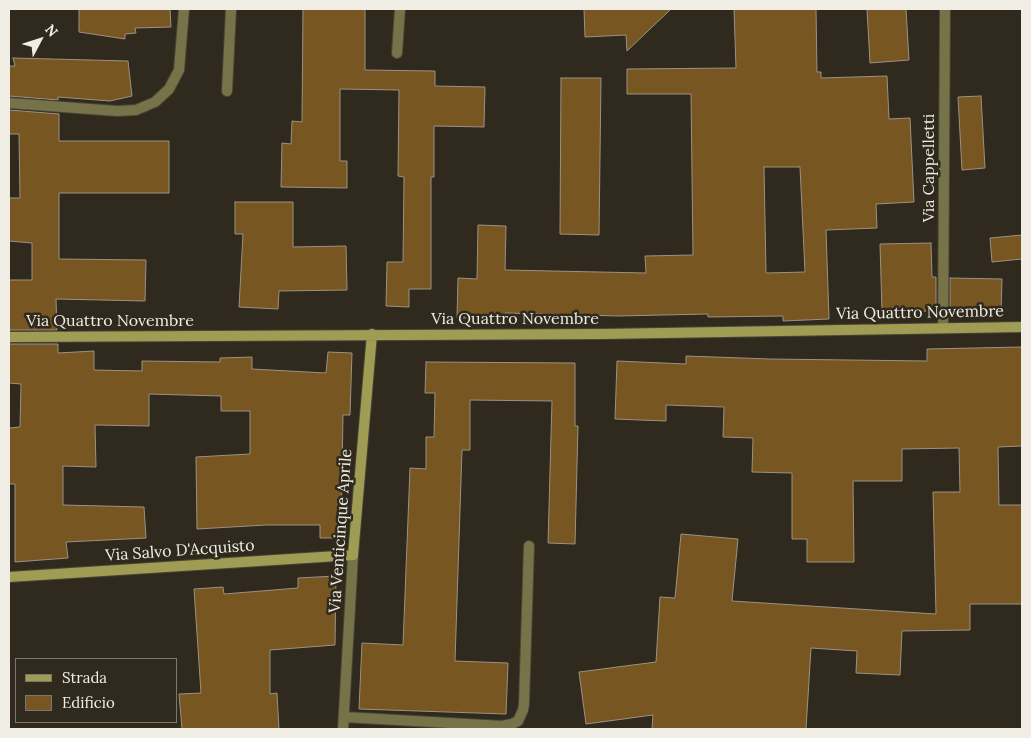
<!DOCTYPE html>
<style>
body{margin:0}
#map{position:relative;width:1031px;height:738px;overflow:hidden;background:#2f2a1d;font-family:Lora,serif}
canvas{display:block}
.frame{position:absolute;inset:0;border:10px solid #f0ede4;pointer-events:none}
.legend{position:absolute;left:15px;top:658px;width:162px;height:65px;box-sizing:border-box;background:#2f2a1d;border:1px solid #7c786d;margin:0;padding:6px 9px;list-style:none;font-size:15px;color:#f0ede4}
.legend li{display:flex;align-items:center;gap:10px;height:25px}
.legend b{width:25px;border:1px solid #7c786d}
.north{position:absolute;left:15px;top:15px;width:50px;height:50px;-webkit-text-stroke:4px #2f2a1d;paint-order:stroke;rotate:50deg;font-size:14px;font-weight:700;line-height:20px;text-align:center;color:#f0ede4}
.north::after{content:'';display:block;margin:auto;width:18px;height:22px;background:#f0ede4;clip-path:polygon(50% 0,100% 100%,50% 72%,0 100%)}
</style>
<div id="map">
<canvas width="1031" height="738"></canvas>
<div class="frame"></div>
<ul class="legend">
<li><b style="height:6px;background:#9f9d53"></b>Strada</li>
<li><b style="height:14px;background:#775622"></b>Edificio</li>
</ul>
<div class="north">N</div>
</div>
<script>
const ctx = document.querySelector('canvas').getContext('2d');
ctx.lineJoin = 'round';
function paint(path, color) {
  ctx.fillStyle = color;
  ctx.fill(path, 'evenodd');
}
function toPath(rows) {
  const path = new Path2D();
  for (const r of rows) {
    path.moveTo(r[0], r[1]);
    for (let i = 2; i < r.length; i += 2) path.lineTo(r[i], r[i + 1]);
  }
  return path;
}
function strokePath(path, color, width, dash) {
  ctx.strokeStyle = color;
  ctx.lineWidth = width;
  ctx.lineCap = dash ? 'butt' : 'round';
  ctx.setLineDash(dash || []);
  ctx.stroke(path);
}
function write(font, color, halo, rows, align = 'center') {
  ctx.font = font + ' Lora,serif';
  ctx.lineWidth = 5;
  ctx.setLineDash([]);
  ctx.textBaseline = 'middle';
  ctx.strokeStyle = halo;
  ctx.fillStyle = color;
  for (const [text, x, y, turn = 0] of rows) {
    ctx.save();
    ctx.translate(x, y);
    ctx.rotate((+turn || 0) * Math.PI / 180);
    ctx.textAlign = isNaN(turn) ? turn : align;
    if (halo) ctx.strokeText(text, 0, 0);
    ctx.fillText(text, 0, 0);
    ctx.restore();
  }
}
const building = toPath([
 [79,9,170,9,171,27,135,28,136,33,125,34,125,39,79,32,79,9],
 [303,9,365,9,365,70,435,71,435,86,485,87,484,127,434,126,434,177,431,177,431,289,409,289,409,307,386,306,387,262,403,262,404,177,398,176,399,90,340,89,340,161,347,161,347,188,281,187,282,143,291,144,292,121,302,122,303,9],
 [584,9,671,9,627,51,626,35,585,37,584,9],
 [734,9,816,9,817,72,821,72,821,78,887,76,889,119,910,118,914,202,876,204,877,228,826,230,829,319,783,321,783,316,708,317,708,314,618,316,505,313,505,318,457,318,458,278,477,279,478,225,506,226,505,270,646,273,645,256,693,255,691,94,627,94,627,69,736,68,734,9],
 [764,167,800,167,805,272,766,273,764,167],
 [867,9,906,9,909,60,870,63,867,9],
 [13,58,128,61,132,96,110,101,58,97,58,100,9,96,9,66,15,66,13,58],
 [561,78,601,78,599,235,560,234,561,78],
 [981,96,985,168,962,170,958,97,981,96],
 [9,110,59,114,59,141,169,141,169,193,59,193,59,259,146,260,145,301,56,299,57,330,9,330,9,280,32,280,32,243,9,241,9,198,20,198,19,134,9,134,9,110],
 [235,202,293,202,293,247,346,246,347,290,279,291,278,309,239,307,243,234,235,234,235,202],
 [1022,235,1022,259,992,262,990,238,1022,235],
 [931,243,932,277,936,277,936,311,882,312,880,244,931,243],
 [950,278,1002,279,1001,312,950,311,950,278],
 [9,344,58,344,58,353,94,351,94,370,142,371,142,361,220,362,220,358,252,357,252,369,326,373,328,352,352,353,350,415,343,415,341,538,320,538,320,525,266,525,197,529,196,457,250,454,250,411,221,411,221,396,149,394,149,426,95,425,96,467,63,466,63,505,144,507,146,538,66,542,68,558,15,562,15,484,9,484,9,428,20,427,21,384,9,383,9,344],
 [1022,347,1022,446,998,447,999,505,1022,505,1022,604,970,604,970,630,902,631,900,675,856,673,857,651,811,648,806,729,652,729,653,715,586,724,579,672,656,662,660,597,675,598,681,534,738,539,732,601,936,614,933,492,960,492,959,448,902,449,902,481,853,481,854,562,807,562,807,539,792,539,792,473,752,472,753,438,723,437,724,407,666,405,666,421,615,419,617,361,686,364,686,356,770,359,927,361,927,349,1022,347],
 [426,362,575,363,575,426,578,426,575,544,548,543,552,401,470,400,470,450,462,450,455,661,508,663,506,714,359,709,362,643,403,645,410,468,426,469,426,437,434,437,435,393,425,393,426,362],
 [336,576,335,645,270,650,270,694,277,693,279,729,182,729,179,694,201,693,194,589,223,587,224,594,298,588,298,578,336,576]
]);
paint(building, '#775622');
strokePath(building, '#9c9283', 1);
const lane = toPath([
 [227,91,231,9]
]);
const street = toPath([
 [397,53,400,9],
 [9,103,117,111,136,110,155,102,169,89,179,70,184,9],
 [943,328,945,9],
 [344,717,502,726,512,724,518,721,523,710,524,704,529,546],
 [343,729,353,555]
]);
const secondary = toPath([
 [9,337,603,334,1022,327],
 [9,577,353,555,372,334]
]);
strokePath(lane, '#4a4539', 12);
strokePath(street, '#4a4539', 12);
strokePath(secondary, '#4a4539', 12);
strokePath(lane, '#757347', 10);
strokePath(street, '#757347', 10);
strokePath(secondary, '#9f9d53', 10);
write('16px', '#f0ede4', '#2f2a1d', [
 ["Via Cappelletti",929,168,-90],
 ["Via Quattro Novembre",920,313,-1],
 ["Via Quattro Novembre",515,319],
 ["Via Quattro Novembre",110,321],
 ["Via Venticinque Aprile",341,531,-86],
 ["Via Salvo D'Acquisto",180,551,-4]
]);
</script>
